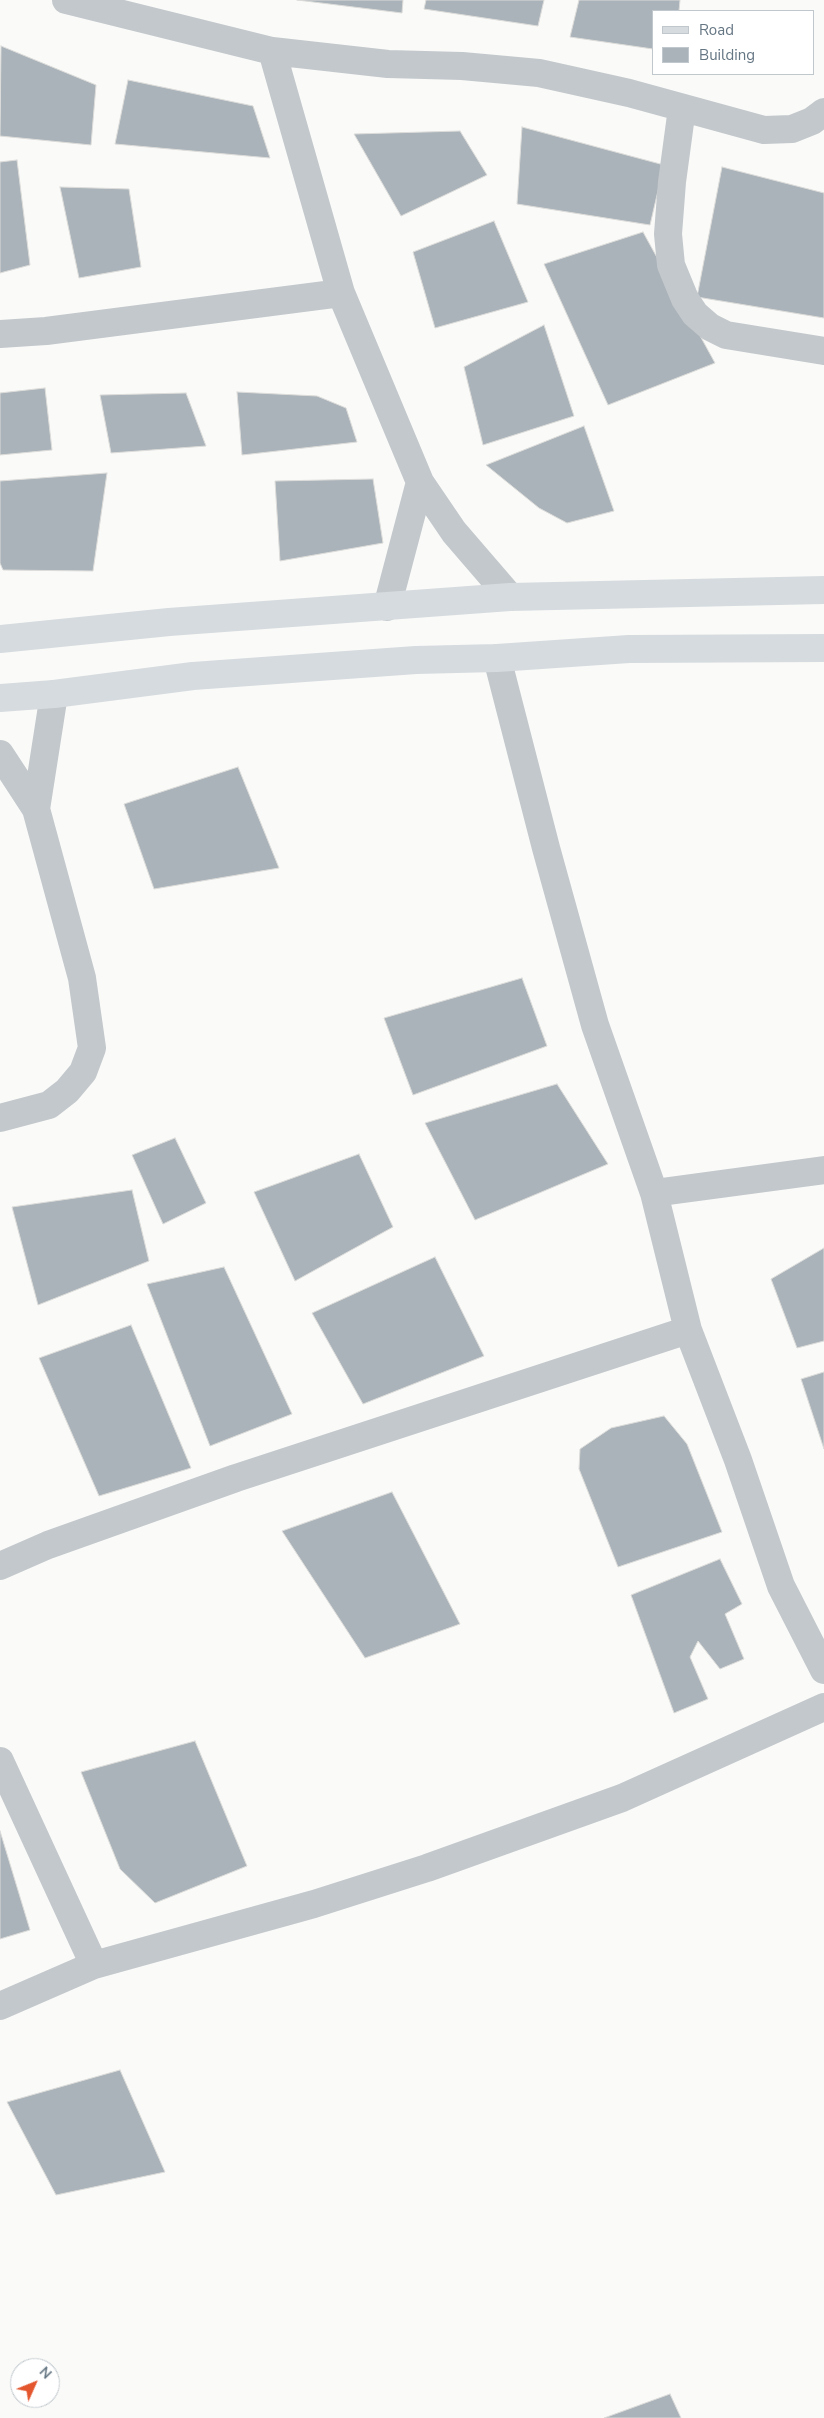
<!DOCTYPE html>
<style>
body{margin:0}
#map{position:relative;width:824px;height:2418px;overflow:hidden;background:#fafaf8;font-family:"Nunito Sans",sans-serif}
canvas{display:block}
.legend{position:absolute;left:652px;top:10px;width:162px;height:65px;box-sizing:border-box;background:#fff;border:1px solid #c1c8cd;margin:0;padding:6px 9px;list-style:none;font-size:15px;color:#657683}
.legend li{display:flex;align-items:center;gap:10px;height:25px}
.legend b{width:25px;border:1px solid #c1c8cd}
.north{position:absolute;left:10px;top:2358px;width:50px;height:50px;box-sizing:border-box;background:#fff;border:1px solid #c1c8cd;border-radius:50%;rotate:46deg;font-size:14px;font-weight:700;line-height:20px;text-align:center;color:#657683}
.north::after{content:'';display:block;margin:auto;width:18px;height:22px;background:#e4572e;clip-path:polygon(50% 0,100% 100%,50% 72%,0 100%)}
</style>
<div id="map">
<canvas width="824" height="2418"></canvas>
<ul class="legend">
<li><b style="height:6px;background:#d6dbdf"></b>Road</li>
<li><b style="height:14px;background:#aab3b9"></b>Building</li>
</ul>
<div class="north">N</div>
</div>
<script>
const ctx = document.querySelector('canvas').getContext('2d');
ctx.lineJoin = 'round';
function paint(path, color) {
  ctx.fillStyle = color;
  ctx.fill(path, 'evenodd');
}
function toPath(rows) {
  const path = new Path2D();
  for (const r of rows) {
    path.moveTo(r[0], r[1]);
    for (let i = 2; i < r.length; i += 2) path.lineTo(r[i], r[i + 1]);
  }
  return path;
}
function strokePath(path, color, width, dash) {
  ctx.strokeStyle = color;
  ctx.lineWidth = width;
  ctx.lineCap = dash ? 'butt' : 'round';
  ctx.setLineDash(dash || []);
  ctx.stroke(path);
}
const building = toPath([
 [297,0,403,0,402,13,297,0],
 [426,0,544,0,538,26,424,9,426,0],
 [579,0,680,0,679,11,653,11,653,49,570,37,579,0],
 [1,46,96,85,91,145,0,136,1,46],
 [128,80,253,106,270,158,115,144,128,80],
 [522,127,664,165,650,225,517,204,522,127],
 [460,131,487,175,401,216,354,134,460,131],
 [17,160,30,265,0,273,0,162,17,160],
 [722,167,824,193,824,318,697,297,722,167],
 [60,187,129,189,141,267,79,278,60,187],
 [494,221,528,302,435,328,413,252,494,221],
 [643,232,715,363,608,405,544,264,643,232],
 [544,325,574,416,483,445,464,367,544,325],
 [45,388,52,450,0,455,0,393,45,388],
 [237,392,317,396,346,408,357,442,242,455,237,392],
 [186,393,206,446,111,453,100,395,186,393],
 [584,426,614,511,567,523,539,508,486,465,584,426],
 [107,473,93,571,3,570,0,563,0,481,107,473],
 [373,479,383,543,280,561,275,481,373,479],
 [238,767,279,868,154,889,124,804,238,767],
 [522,978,547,1046,413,1095,384,1018,522,978],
 [557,1084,608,1164,475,1220,425,1123,557,1084],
 [175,1138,206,1203,163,1224,132,1155,175,1138],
 [359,1154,393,1227,295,1281,254,1192,359,1154],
 [132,1190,149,1261,38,1305,12,1207,132,1190],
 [824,1248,824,1341,797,1348,771,1279,824,1248],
 [435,1257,484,1356,363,1404,312,1313,435,1257],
 [224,1267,292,1414,210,1446,147,1284,224,1267],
 [131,1325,191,1468,99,1496,39,1358,131,1325],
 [824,1372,824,1449,801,1379,824,1372],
 [664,1416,687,1444,722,1532,618,1567,579,1469,580,1449,611,1428,664,1416],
 [392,1492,460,1624,365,1658,282,1531,392,1492],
 [720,1559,742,1604,725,1614,744,1659,720,1669,698,1641,690,1657,708,1699,674,1713,631,1595,720,1559],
 [195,1741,247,1866,155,1903,120,1869,81,1772,195,1741],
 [0,1831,30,1930,0,1939,0,1831],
 [120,2070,165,2172,56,2195,7,2102,120,2070],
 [670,2394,681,2418,604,2418,670,2394]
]);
paint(building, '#aab3b9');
strokePath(building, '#dcdcda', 1);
strokePath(toPath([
 [66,0,272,51,388,64,462,66,539,73,629,93,764,130,792,129,812,121,824,112],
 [272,51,341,293,420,482,454,532,510,597],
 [682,108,672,182,668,234,671,265,685,299,695,314,710,327,726,335,824,351],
 [0,334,46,331,341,293],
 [387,607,420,482],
 [497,658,546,848,595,1025,654,1193,688,1330,738,1460,781,1586,824,1670],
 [0,754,36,809,82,978,92,1048,83,1072,67,1091,49,1105,0,1118],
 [36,809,54,694],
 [654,1193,824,1170],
 [0,1566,48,1545,236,1478,688,1330],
 [0,1761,94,1965,0,2006],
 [94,1965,314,1904,427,1868,622,1798,824,1707]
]), '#c3c8cc', 28);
strokePath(toPath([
 [0,639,169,622,510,597,824,590],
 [0,698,54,694,193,676,416,660,497,658,629,649,824,648]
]), '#d6dbdf', 28);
</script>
